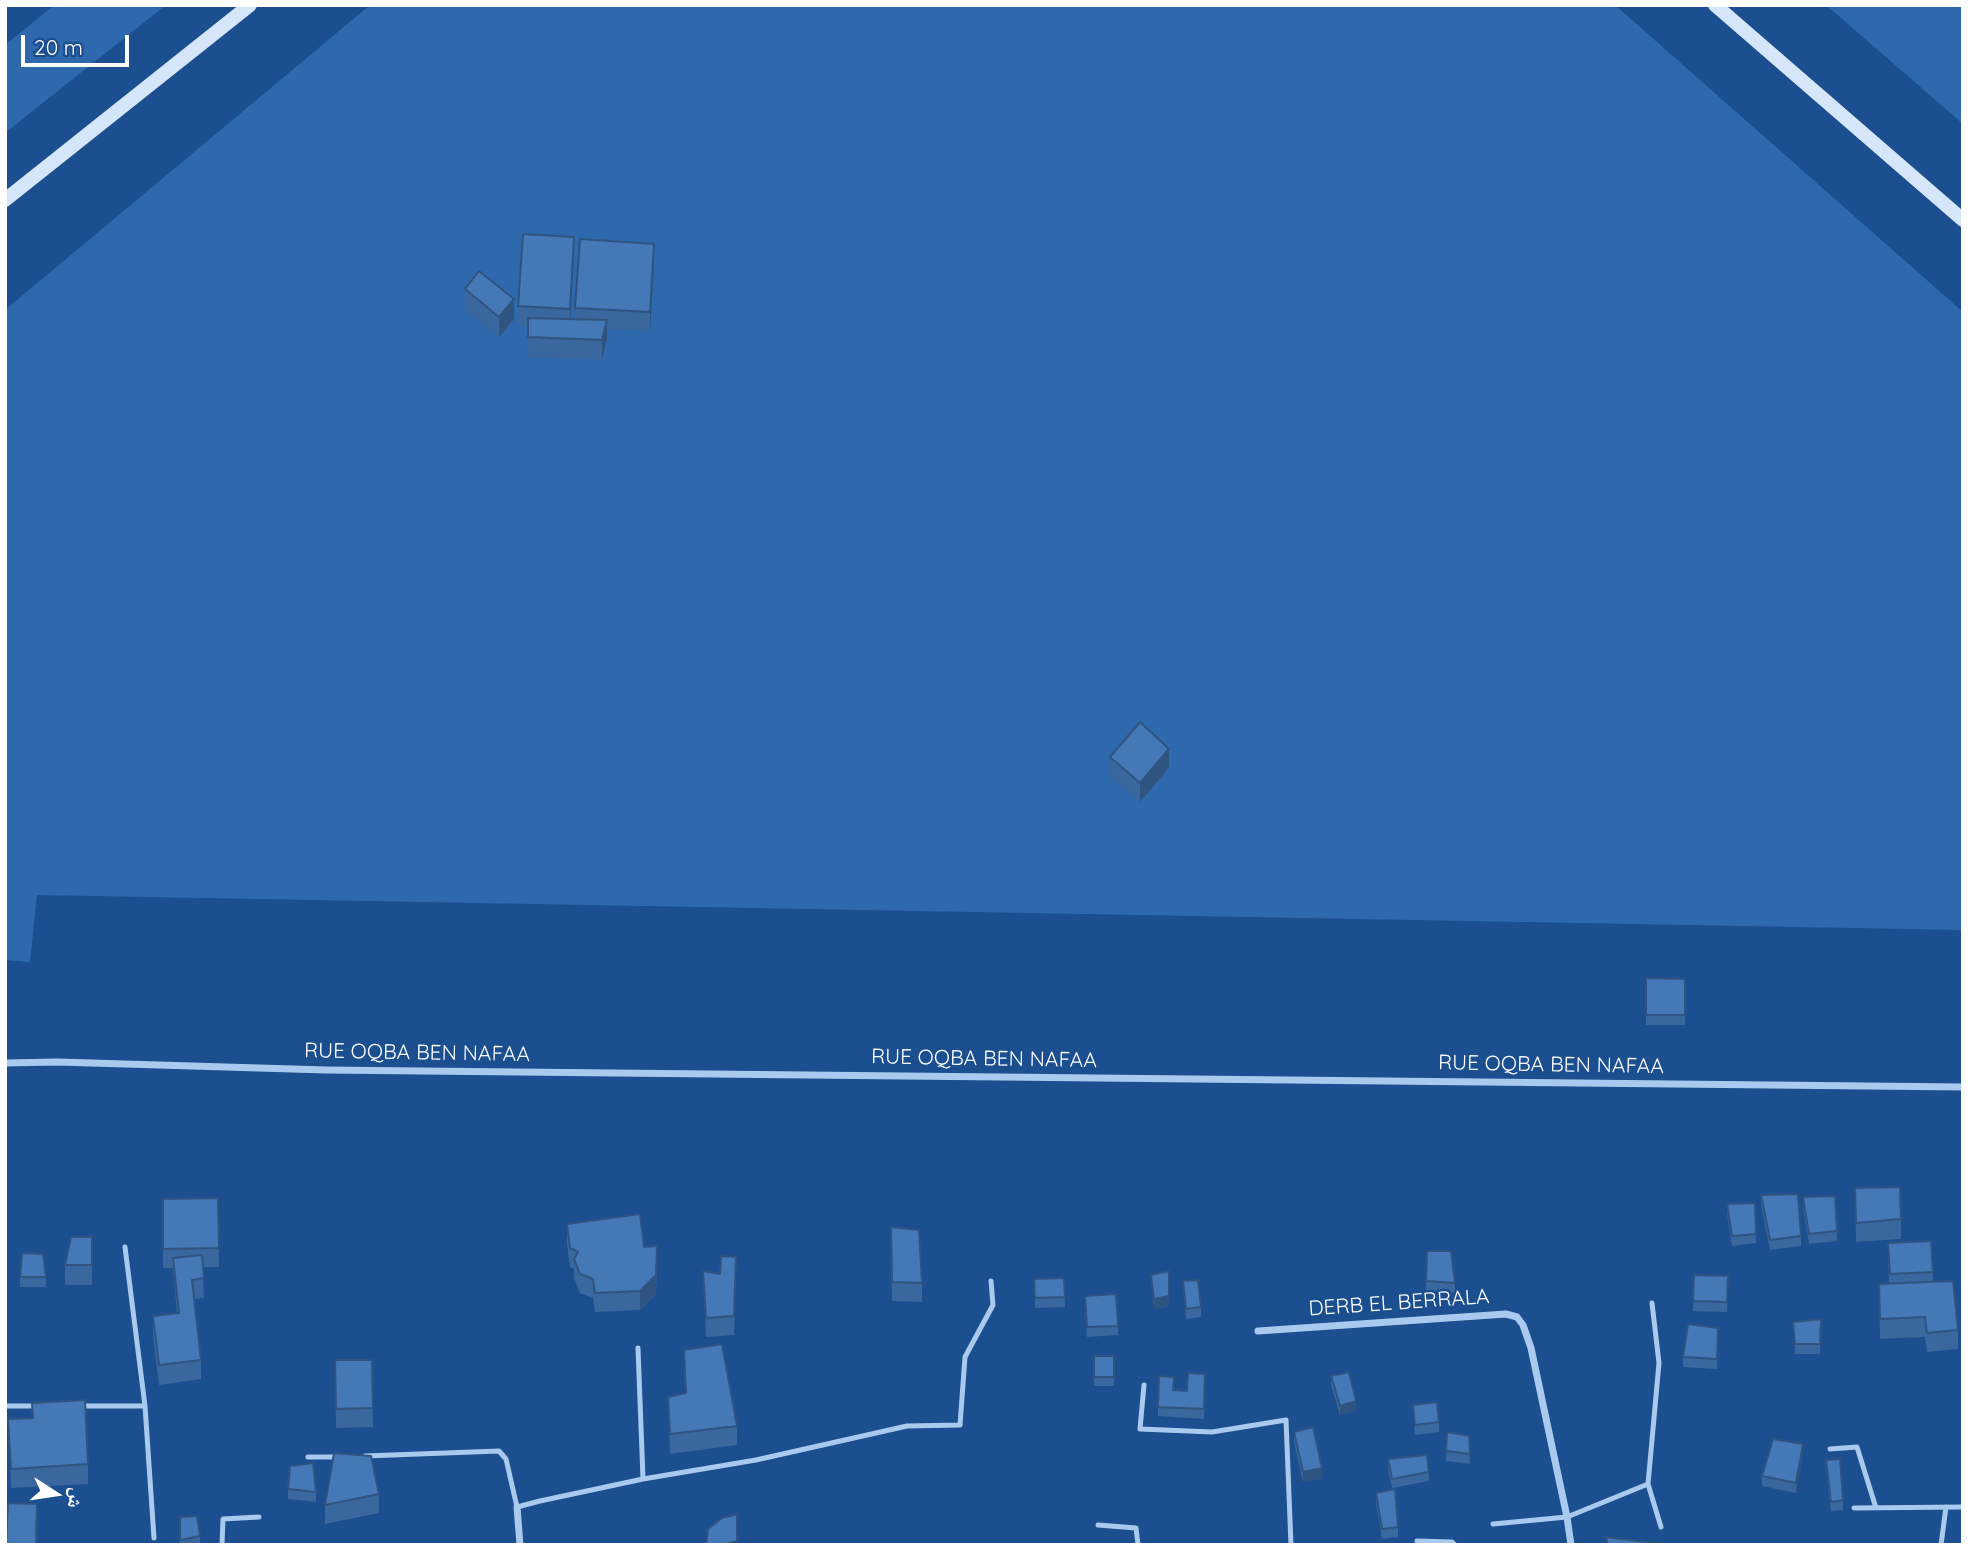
<!DOCTYPE html>
<meta charset="utf-8">
<style>
body{margin:0}
#map{position:relative;width:1968px;height:1550px;overflow:hidden;background:#1b4f8f;font-family:Quicksand,"Noto Naskh Arabic",sans-serif}
canvas{display:block}
.frame{position:absolute;inset:0;border:7px solid #fff;pointer-events:none}
.north{position:absolute;left:21px;top:1459px;width:70px;height:70px;-webkit-text-stroke:5px #1b4f8f;paint-order:stroke;rotate:102deg;font-size:19px;font-weight:700;line-height:28px;text-align:center;color:#fff}
.north::after{content:'';display:block;margin:auto;width:24px;height:32px;background:#fff;clip-path:polygon(50% 0,100% 100%,50% 72%,0 100%)}
.scale{position:absolute;left:21px;top:35px;width:108px;height:32px;box-sizing:border-box;border:4px solid #fff;border-top:0;padding-left:9px;font-size:21px;line-height:24px;white-space:nowrap;color:#fff;-webkit-text-stroke:5px #1b4f8f;paint-order:stroke}
</style>
<div id="map">
<canvas width="1968" height="1550"></canvas>
<div class="frame"></div>
<div class="north">ش</div>
<div class="scale">20 m</div>
</div>
<script>
const ctx = document.querySelector('canvas').getContext('2d');
ctx.lineJoin = 'round';
function paint(path, color) {
  ctx.fillStyle = color;
  ctx.fill(path, 'evenodd');
}
function toPath(rows) {
  const path = new Path2D();
  for (const r of rows) {
    path.moveTo(r[0], r[1]);
    for (let i = 2; i < r.length; i += 2) path.lineTo(r[i], r[i + 1]);
  }
  return path;
}
function strokePath(path, color, width, dash) {
  ctx.strokeStyle = color;
  ctx.lineWidth = width;
  ctx.lineCap = dash ? 'butt' : 'round';
  ctx.setLineDash(dash || []);
  ctx.stroke(path);
}
function write(font, color, halo, rows, align = 'center') {
  ctx.font = font + ' Quicksand,sans-serif';
  ctx.lineWidth = 5;
  ctx.setLineDash([]);
  ctx.textBaseline = 'middle';
  ctx.strokeStyle = halo;
  ctx.fillStyle = color;
  for (const [text, x, y, turn = 0] of rows) {
    ctx.save();
    ctx.translate(x, y);
    ctx.rotate((+turn || 0) * Math.PI / 180);
    ctx.textAlign = isNaN(turn) ? turn : align;
    if (halo) ctx.strokeText(text, 0, 0);
    ctx.fillText(text, 0, 0);
    ctx.restore();
  }
}
paint(toPath([
 [54,5,166,5,5,133,5,45],
 [370,5,1615,5,1963,312,1963,930,37,895,30,962,5,960,5,310],
 [1826,5,1963,5,1963,124]
]), '#2e69ad');
strokePath(toPath([
 [125,1247,145,1406,154,1538],
 [1144,1385,1140,1429,1212,1432,1286,1420,1291,1545],
 [5,1406,37,1406],
 [78,1406,145,1406],
 [1830,1449,1857,1447,1876,1508],
 [365,1456,499,1451,506,1459,517,1507,540,1501,643,1479,638,1348],
 [308,1457,337,1457],
 [643,1479,756,1460,907,1426,960,1425,965,1357,993,1305,991,1281],
 [1648,1484,1661,1527],
 [1854,1508,1963,1507],
 [1493,1524,1567,1517,1648,1484,1659,1363,1652,1303],
 [1098,1525,1136,1528,1138,1545],
 [1417,1541,1452,1542,1455,1545],
 [222,1545,223,1519,259,1517],
 [1941,1545,1946,1507]
]), '#a9c9ee', 5);
strokePath(toPath([
 [5,1063,58,1062,326,1070,1963,1087],
 [1258,1331,1506,1314,1517,1317,1523,1325,1531,1348,1567,1517,1571,1545],
 [517,1507,520,1545]
]), '#a9c9ee', 7);
strokePath(toPath([
 [1715,5,1963,220],
 [5,200,250,5]
]), '#d6e6fa', 14);
paint(toPath([
 [574,256,570,319,575,319,575,308,654,264,650,332,607,329,607,339,602,360,528,357,528,326,518,326,518,306],
 [465,289,514,319,499,337,465,309],
 [1110,757,1169,768,1140,802,1110,776],
 [1646,978,1685,979,1685,1025,1646,1025],
 [1855,1188,1901,1219,1901,1239,1856,1242],
 [1761,1195,1801,1236,1801,1246,1770,1250,1761,1205],
 [1803,1197,1837,1231,1837,1241,1809,1244,1803,1207],
 [218,1198,219,1267,203,1267,204,1298,194,1299,201,1360,201,1379,159,1385,153,1335,153,1316,177,1313,173,1268,163,1268,163,1199],
 [1755,1203,1756,1243,1732,1246,1727,1214,1727,1204],
 [567,1224,644,1247,657,1265,656,1294,640,1310,595,1312,593,1298,580,1293,574,1278,574,1269,570,1267,567,1244],
 [891,1227,922,1283,922,1302,892,1301],
 [92,1237,92,1285,65,1285,65,1265],
 [1888,1243,1933,1272,1933,1282,1958,1330,1958,1349,1927,1352,1925,1337,1880,1339,1879,1284,1889,1284],
 [703,1271,736,1277,734,1335,706,1337],
 [1169,1271,1169,1306,1154,1309,1151,1275],
 [1694,1275,1728,1276,1727,1312,1693,1311],
 [20,1277,46,1277,46,1287,20,1287],
 [1064,1278,1065,1307,1035,1308,1034,1279],
 [1183,1281,1201,1307,1201,1317,1186,1319],
 [1426,1281,1455,1283,1455,1293,1426,1291],
 [1085,1296,1118,1326,1118,1335,1087,1337],
 [1821,1319,1820,1354,1795,1354,1793,1322],
 [1718,1328,1717,1369,1683,1367,1683,1357],
 [684,1350,737,1426,737,1445,670,1454,668,1397,685,1393],
 [1094,1356,1114,1356,1114,1386,1094,1386],
 [335,1360,372,1360,373,1427,336,1428],
 [1205,1374,1204,1419,1158,1416,1158,1407,1174,1390,1187,1391],
 [1331,1376,1356,1411,1340,1415,1331,1385],
 [32,1403,88,1464,88,1484,11,1488,8,1419,32,1418],
 [1413,1405,1439,1422,1439,1432,1415,1435],
 [1294,1432,1322,1478,1303,1482,1294,1442],
 [1447,1432,1469,1436,1470,1464,1446,1461],
 [1803,1454,1796,1493,1762,1486,1762,1476],
 [1388,1459,1429,1472,1429,1481,1392,1488,1388,1469],
 [1826,1460,1843,1500,1843,1510,1831,1511,1826,1469],
 [288,1489,316,1492,316,1502,288,1499],
 [1376,1493,1398,1527,1398,1537,1382,1539,1376,1503],
 [379,1494,379,1513,325,1524,325,1505],
 [180,1517,200,1536,200,1545,180,1545]
]), '#3a679d');
paint(toPath([
 [574,237,574,256,570,329,570,309],
 [654,244,654,264,650,332,650,312],
 [514,299,514,319,499,337,499,317],
 [607,320,607,339,602,360,602,340],
 [1169,749,1169,768,1140,802,1140,783],
 [657,1246,656,1294,640,1310,640,1291],
 [1169,1296,1169,1306,1154,1309,1154,1299],
 [1356,1401,1356,1411,1340,1415,1340,1406],
 [1803,1444,1803,1454,1796,1493,1796,1483],
 [1322,1468,1322,1478,1303,1482,1303,1472],
 [737,1541,737,1545,723,1545]
]), '#305480');
const building = toPath([
 [523,234,574,237,570,309,518,306,523,234],
 [580,239,654,244,650,312,575,308,580,239],
 [479,271,514,299,499,317,465,289,479,271],
 [528,318,607,320,602,340,528,337,528,318],
 [1140,722,1169,749,1140,783,1110,757,1140,722],
 [1646,978,1685,979,1685,1015,1646,1015,1646,978],
 [1900,1187,1901,1219,1856,1223,1855,1188,1900,1187],
 [1798,1194,1801,1236,1770,1240,1761,1195,1798,1194],
 [1835,1196,1837,1231,1809,1234,1803,1197,1835,1196],
 [218,1198,219,1248,163,1249,163,1199,218,1198],
 [1755,1203,1756,1234,1732,1236,1727,1204,1755,1203],
 [640,1214,644,1247,657,1246,656,1275,640,1291,595,1293,593,1279,580,1274,574,1259,578,1252,570,1248,567,1224,640,1214],
 [891,1227,919,1230,922,1283,892,1282,891,1227],
 [71,1237,92,1237,92,1265,65,1265,71,1237],
 [1931,1241,1933,1272,1890,1274,1888,1243,1931,1241],
 [1427,1251,1451,1251,1455,1283,1426,1281,1427,1251],
 [22,1253,43,1254,46,1277,20,1277,22,1253],
 [202,1255,204,1278,192,1280,201,1360,159,1365,153,1316,179,1313,173,1258,202,1255],
 [721,1256,736,1257,734,1316,706,1318,703,1271,720,1274,721,1256],
 [1169,1271,1169,1296,1154,1299,1151,1275,1169,1271],
 [1694,1275,1728,1276,1727,1302,1693,1301,1694,1275],
 [1064,1278,1065,1297,1035,1298,1034,1279,1064,1278],
 [1198,1280,1201,1307,1186,1309,1183,1281,1198,1280],
 [1953,1281,1958,1330,1927,1333,1925,1317,1880,1319,1879,1284,1953,1281],
 [1116,1294,1118,1326,1087,1327,1085,1296,1116,1294],
 [1821,1319,1820,1344,1795,1344,1793,1322,1821,1319],
 [1688,1324,1718,1328,1717,1359,1683,1357,1688,1324],
 [722,1344,737,1426,670,1434,668,1397,686,1393,684,1350,722,1344],
 [1094,1356,1114,1356,1114,1377,1094,1377,1094,1356],
 [335,1360,372,1360,373,1408,336,1409,335,1360],
 [1349,1372,1356,1401,1340,1406,1331,1376,1349,1372],
 [1188,1373,1205,1374,1204,1409,1158,1407,1159,1376,1174,1377,1173,1390,1187,1391,1188,1373],
 [85,1400,88,1464,11,1469,8,1419,33,1418,32,1403,85,1400],
 [1437,1402,1439,1422,1415,1425,1413,1405,1437,1402],
 [1313,1427,1322,1468,1303,1472,1294,1432,1313,1427],
 [1447,1432,1469,1436,1470,1454,1446,1451,1447,1432],
 [1773,1439,1803,1444,1796,1483,1762,1476,1773,1439],
 [334,1453,371,1456,379,1494,325,1505,334,1453],
 [1427,1455,1429,1472,1392,1479,1388,1459,1427,1455],
 [1840,1459,1843,1500,1831,1502,1826,1460,1840,1459],
 [313,1463,316,1492,288,1489,290,1466,313,1463],
 [1395,1489,1398,1527,1382,1529,1376,1493,1395,1489],
 [8,1503,37,1504,36,1545,6,1545,8,1503],
 [737,1514,737,1541,723,1545,706,1545,708,1529,722,1518,737,1514],
 [197,1516,200,1536,180,1540,180,1517,197,1516],
 [1606,1537,1669,1545,1608,1545,1606,1537]
]);
paint(building, '#4478b7');
strokePath(building, '#305480', 2);
write('21px', '#fff', '#1b4f8f', [
 ["RUE OQBA BEN NAFAA",417,1053,1],
 ["RUE OQBA BEN NAFAA",984,1059,1],
 ["RUE OQBA BEN NAFAA",1551,1065,1],
 ["DERB EL BERRALA",1399,1303,-4]
]);
</script>
